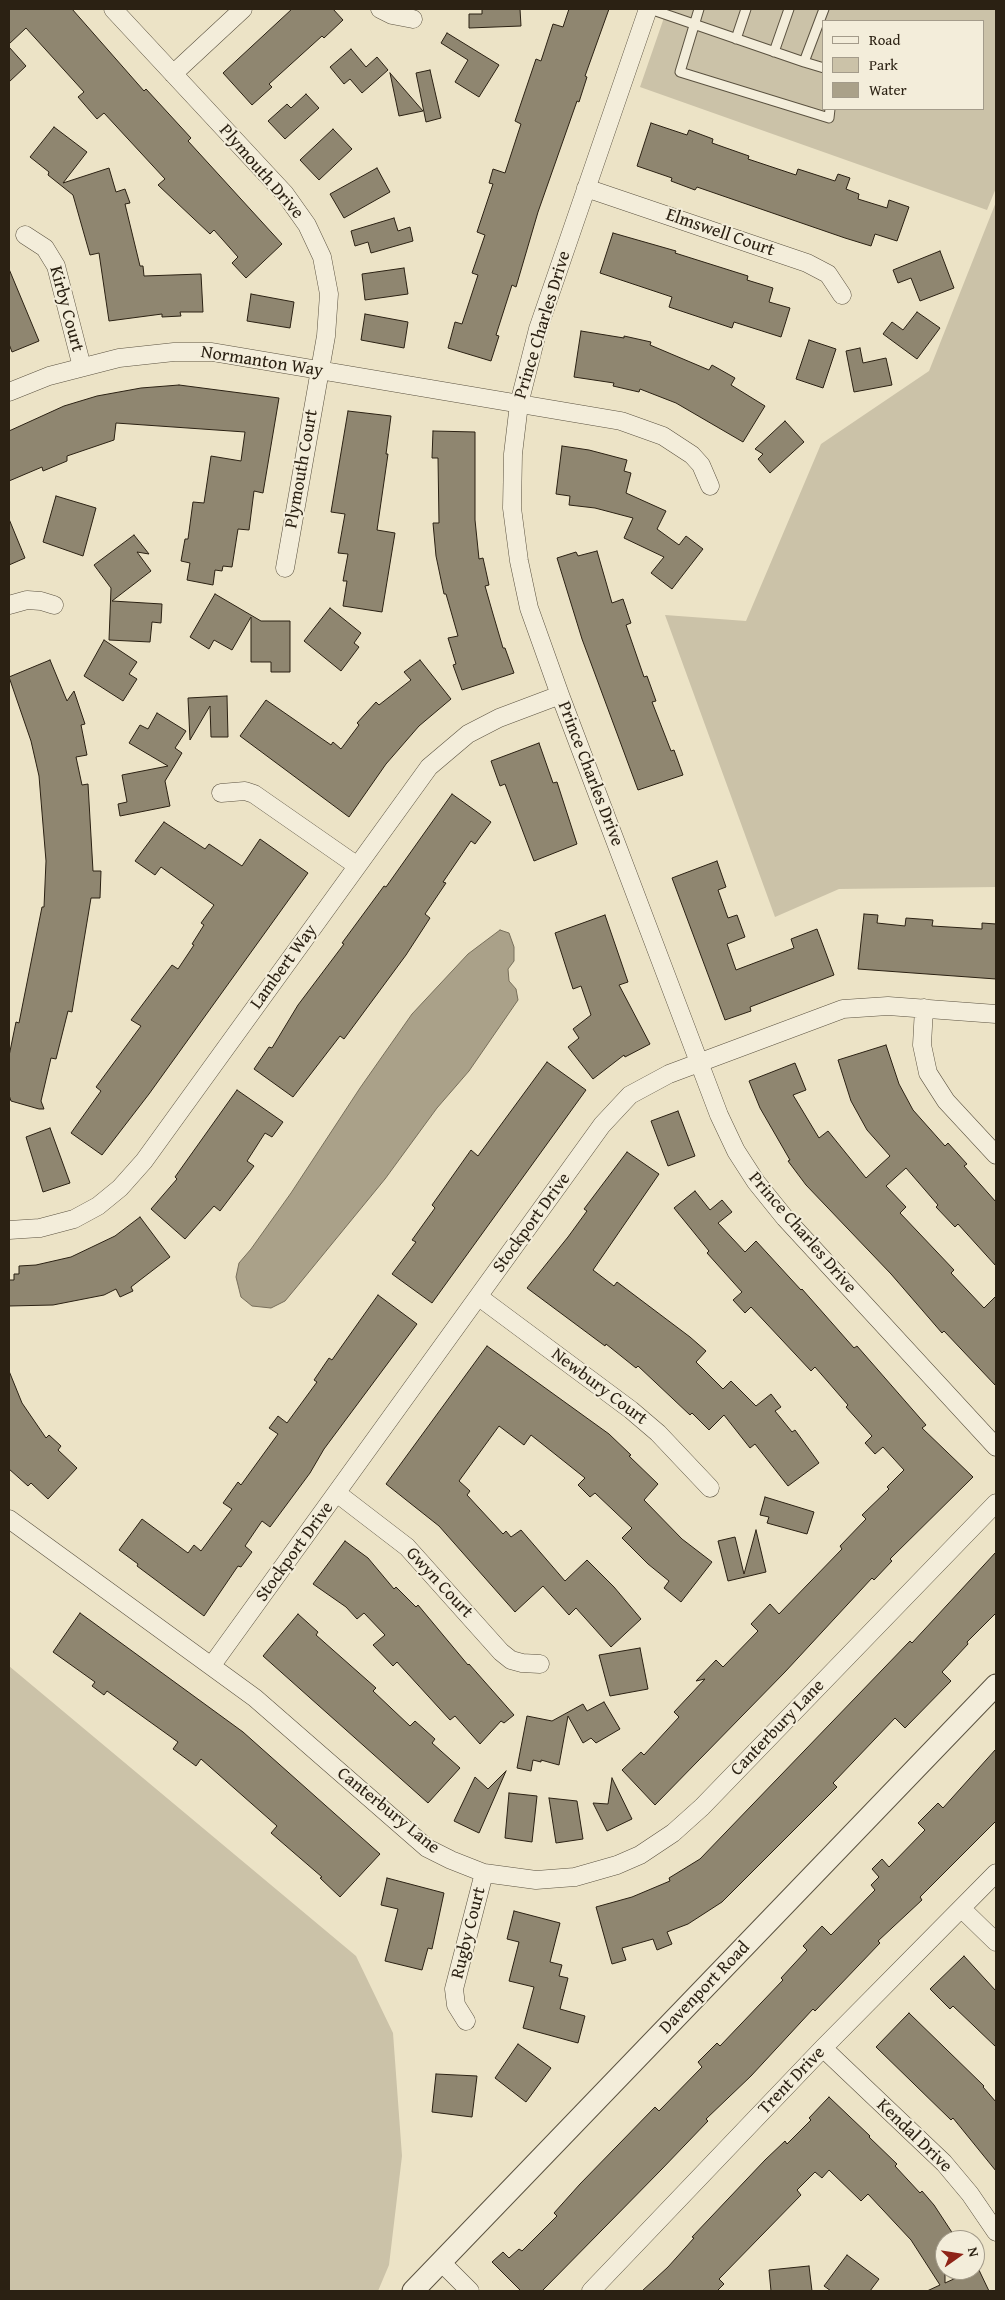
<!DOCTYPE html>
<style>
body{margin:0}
#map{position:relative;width:1005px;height:2300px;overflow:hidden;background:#ece3c6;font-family:"Gentium Book Plus",serif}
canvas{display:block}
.frame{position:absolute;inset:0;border:10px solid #2b2113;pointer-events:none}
.legend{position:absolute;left:822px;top:20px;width:162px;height:90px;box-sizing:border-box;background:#f3edda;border:1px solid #a39b8a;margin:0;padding:6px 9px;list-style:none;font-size:15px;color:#2b2113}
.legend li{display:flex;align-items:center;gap:10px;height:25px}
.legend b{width:25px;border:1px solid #a39b8a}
.north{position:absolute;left:935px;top:2230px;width:50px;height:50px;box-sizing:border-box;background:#f3edda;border:1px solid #a39b8a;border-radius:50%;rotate:77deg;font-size:14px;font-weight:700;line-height:20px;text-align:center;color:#2b2113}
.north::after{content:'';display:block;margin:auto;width:18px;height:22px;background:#8f2418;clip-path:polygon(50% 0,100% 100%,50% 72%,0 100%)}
</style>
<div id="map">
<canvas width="1005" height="2300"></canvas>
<div class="frame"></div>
<ul class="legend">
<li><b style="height:6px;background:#f3edda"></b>Road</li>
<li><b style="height:14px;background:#cbc2a8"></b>Park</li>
<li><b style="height:14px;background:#aaa189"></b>Water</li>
</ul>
<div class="north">N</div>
</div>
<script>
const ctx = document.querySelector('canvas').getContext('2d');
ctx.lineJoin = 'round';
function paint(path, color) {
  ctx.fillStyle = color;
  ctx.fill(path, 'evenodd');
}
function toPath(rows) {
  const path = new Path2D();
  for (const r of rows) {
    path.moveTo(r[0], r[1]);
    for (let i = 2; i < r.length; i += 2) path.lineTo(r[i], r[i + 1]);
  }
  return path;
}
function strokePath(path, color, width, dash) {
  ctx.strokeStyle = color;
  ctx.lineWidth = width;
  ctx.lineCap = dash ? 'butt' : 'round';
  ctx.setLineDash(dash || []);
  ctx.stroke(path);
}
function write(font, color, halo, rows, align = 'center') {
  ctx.font = font + ' "Gentium Book Plus",serif';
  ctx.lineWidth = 4;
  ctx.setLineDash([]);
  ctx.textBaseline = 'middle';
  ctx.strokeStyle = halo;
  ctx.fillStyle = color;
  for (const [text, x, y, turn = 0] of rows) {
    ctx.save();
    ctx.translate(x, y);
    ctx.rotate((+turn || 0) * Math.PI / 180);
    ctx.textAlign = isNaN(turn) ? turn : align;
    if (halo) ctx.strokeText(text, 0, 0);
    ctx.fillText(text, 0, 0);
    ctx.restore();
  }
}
paint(toPath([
 [667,9,996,9,996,188,987,210,640,87],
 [824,21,984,21,984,109,824,109],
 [996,202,996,887,839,889,775,917,665,615,746,621,821,444,929,371],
 [9,1666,356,1956,393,2033,402,2156,389,2265,378,2291,9,2291]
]), '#cbc2a8');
const water = toPath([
 [500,930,509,933,514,947,514,961,508,969,509,981,516,989,518,1000,469,1071,437,1108,385,1179,295,1289,285,1301,271,1308,252,1306,241,1297,236,1277,239,1263,251,1249,291,1193,360,1088,412,1014,468,954,500,930]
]);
paint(water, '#aaa189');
strokePath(water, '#776e5a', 1);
const building = toPath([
 [9,9,72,9,144,91,146,89,191,138,188,141,282,244,246,278,232,263,238,257,214,230,210,234,158,185,165,179,104,113,97,119,78,97,84,92,26,28,9,44,9,9],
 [292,9,333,9,343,20,324,38,322,36,269,84,272,87,252,105,223,73,292,9],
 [482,9,520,9,521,26,469,28,469,14,482,14,482,9],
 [569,9,609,9,585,76,587,77,579,102,577,101,538,212,516,287,512,285,496,335,499,336,491,361,448,348,455,322,462,324,478,275,472,273,485,235,477,232,493,184,489,183,493,169,505,173,521,124,515,121,536,59,541,61,553,24,563,27,569,9],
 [447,33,499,65,479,97,455,82,468,60,441,43,447,33],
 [9,47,26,66,9,82,9,47],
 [351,49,366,67,377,57,388,70,362,93,350,79,344,84,330,67,351,49],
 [430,70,441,118,426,122,416,73,430,70],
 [390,73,423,111,399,116,390,73],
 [306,94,319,108,285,139,268,121,287,104,291,108,306,94],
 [651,123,687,135,689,130,713,139,712,143,749,156,748,159,796,175,798,169,835,181,838,174,850,178,846,189,859,194,858,199,887,208,889,200,909,207,897,241,875,234,871,246,845,238,697,187,695,190,671,181,672,178,637,166,651,123],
 [54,127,87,152,63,183,109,168,116,192,125,189,130,203,125,204,140,266,143,266,144,276,201,274,203,312,180,312,181,316,162,317,162,314,109,321,99,253,90,255,73,195,48,175,49,172,30,157,54,127],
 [333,129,352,149,319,180,300,160,333,129],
 [377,168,390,192,344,218,330,194,377,168],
 [394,218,398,231,410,227,413,241,371,253,368,242,355,246,351,231,394,218],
 [613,233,676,251,675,253,748,276,747,280,773,288,769,302,790,308,781,337,734,322,732,328,669,307,672,297,600,273,613,233],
 [940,251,954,288,920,301,911,278,898,283,893,270,940,251],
 [404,268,408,294,365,300,362,274,404,268],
 [9,269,39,341,12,352,9,344,9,269],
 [251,294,294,302,290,328,247,321,251,294],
 [917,312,940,328,917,359,883,334,892,322,903,330,917,312],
 [365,314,408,322,404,348,361,340,365,314],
 [581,331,624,338,624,336,651,342,650,345,709,370,712,365,735,378,731,385,765,406,743,442,676,403,640,389,639,392,613,386,614,383,574,377,581,331],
 [809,340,836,349,823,388,796,379,809,340],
 [860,348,863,363,886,358,892,385,854,392,846,351,860,348],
 [179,385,279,398,263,493,254,491,249,530,238,529,232,567,223,566,222,571,215,570,213,585,187,580,190,563,181,561,185,539,188,539,193,502,204,503,211,456,241,461,245,432,116,423,114,440,67,456,67,461,43,471,42,467,9,481,9,431,64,406,97,396,141,388,179,385],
 [348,411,391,416,386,454,388,454,377,530,395,533,382,612,343,606,347,581,343,581,348,554,338,553,345,514,331,512,348,411],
 [785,421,804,442,770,473,758,459,763,454,755,449,785,421],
 [433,431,475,432,475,520,479,559,483,558,489,585,485,586,493,614,503,648,505,648,514,673,462,690,453,665,456,664,448,638,458,636,446,594,444,594,436,556,433,523,439,523,438,458,432,458,433,431],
 [562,446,589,450,627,460,624,471,631,473,626,493,666,511,657,529,679,545,686,536,703,549,672,589,651,573,664,557,624,538,633,518,595,508,569,505,570,496,556,494,562,446],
 [56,496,96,508,83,556,43,542,56,496],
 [9,519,25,558,9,565,9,519],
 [134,535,149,554,137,552,151,571,112,601,162,604,161,623,152,622,150,642,109,640,111,588,94,565,134,535],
 [597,551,612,603,623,599,631,623,626,625,644,677,647,676,656,701,652,702,671,751,674,750,683,775,638,790,582,639,557,558,576,552,578,556,597,551],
 [215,594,261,621,290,621,290,672,271,672,271,662,251,662,251,617,232,650,214,640,209,649,190,637,215,594],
 [330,608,361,633,354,643,359,647,341,671,304,641,330,608],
 [104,640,137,662,129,674,137,679,123,701,84,676,104,640],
 [50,660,67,701,74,691,85,724,81,725,87,755,76,757,82,785,88,784,93,871,101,871,100,898,91,898,72,1012,68,1011,56,1059,51,1058,41,1101,44,1109,39,1109,11,1101,9,1095,9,1056,16,1022,19,1023,42,907,44,907,46,861,39,776,31,741,9,677,50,660],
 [420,660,451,699,419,726,386,764,349,817,240,736,266,700,331,745,333,742,341,749,359,725,357,723,376,702,379,705,411,680,404,672,420,660],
 [227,696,228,737,211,737,210,706,190,740,188,698,227,696],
 [157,713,186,731,175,748,182,753,165,781,170,806,120,816,118,804,127,802,122,775,168,766,129,743,140,725,148,729,157,713],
 [539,743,553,783,557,782,577,844,534,861,505,784,500,786,491,761,539,743],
 [452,794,491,822,475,844,471,841,443,882,446,883,425,914,430,918,406,955,344,1039,340,1036,293,1097,254,1069,269,1047,272,1048,298,1005,344,944,342,943,384,886,386,887,452,794],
 [164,822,205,849,209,844,242,866,260,839,308,873,149,1094,102,1155,71,1133,101,1091,96,1087,141,1026,131,1020,172,965,178,969,194,945,192,944,204,925,201,923,214,905,161,867,155,875,135,861,164,822],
 [717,861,726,887,718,890,728,918,737,915,745,937,727,944,736,970,794,948,791,939,817,929,834,975,750,1007,751,1011,725,1020,672,878,717,861],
 [864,914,878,915,877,923,905,926,906,918,933,920,932,926,982,929,982,923,996,924,996,979,858,969,864,914],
 [605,915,628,982,619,985,650,1044,625,1057,624,1055,593,1079,568,1047,579,1038,573,1029,591,1015,581,986,573,989,555,933,605,915],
 [886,1045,899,1084,913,1110,945,1146,948,1143,967,1164,964,1166,996,1202,996,1266,958,1224,955,1227,936,1207,938,1205,906,1168,886,1186,906,1207,900,1213,954,1270,951,1273,984,1308,996,1296,996,1386,944,1331,942,1333,891,1274,806,1185,788,1161,790,1160,760,1108,749,1081,795,1063,806,1090,793,1095,819,1138,828,1131,866,1178,890,1156,867,1130,851,1101,838,1060,886,1045],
 [547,1062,586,1090,432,1303,392,1274,416,1242,412,1240,435,1208,432,1205,471,1150,478,1156,547,1062],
 [237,1090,283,1122,272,1137,265,1133,247,1161,254,1166,220,1211,214,1206,185,1239,151,1209,177,1179,175,1177,237,1090],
 [678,1111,695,1156,668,1166,651,1121,678,1111],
 [50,1128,70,1183,43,1192,26,1137,50,1128],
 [627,1152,659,1174,593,1270,614,1286,617,1282,690,1337,706,1351,696,1362,723,1389,731,1381,756,1406,771,1394,781,1407,775,1411,792,1432,795,1430,819,1463,788,1486,755,1444,750,1448,724,1415,709,1430,692,1413,690,1415,638,1366,636,1368,606,1344,605,1346,527,1288,568,1237,587,1211,584,1209,627,1152],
 [695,1191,710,1210,722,1200,732,1212,718,1223,745,1252,756,1241,801,1290,802,1289,854,1348,857,1346,926,1425,922,1428,973,1477,890,1559,892,1561,874,1580,872,1578,785,1672,655,1805,622,1770,641,1752,644,1755,679,1717,674,1712,705,1679,696,1681,716,1660,723,1667,758,1631,751,1624,770,1604,779,1614,842,1549,840,1546,866,1519,862,1515,889,1489,887,1487,904,1470,883,1447,875,1454,865,1443,872,1436,846,1407,848,1405,815,1367,811,1371,751,1307,745,1313,733,1300,742,1292,707,1253,709,1251,674,1208,695,1191],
 [140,1217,170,1257,131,1287,133,1291,120,1297,116,1289,104,1295,53,1305,9,1306,9,1280,14,1280,14,1274,19,1274,19,1266,36,1265,71,1257,115,1236,140,1217],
 [378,1295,417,1324,324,1449,310,1473,270,1527,262,1521,245,1546,252,1552,241,1567,238,1566,204,1616,137,1566,138,1564,119,1550,142,1519,188,1553,194,1545,201,1551,232,1509,223,1503,238,1482,241,1485,278,1434,269,1428,278,1416,287,1423,317,1382,314,1380,329,1358,332,1360,378,1295],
 [487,1346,609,1434,631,1455,629,1456,658,1484,644,1500,682,1539,712,1562,681,1602,664,1588,669,1581,648,1564,622,1538,632,1528,595,1493,590,1497,578,1485,585,1478,531,1435,524,1445,499,1426,459,1481,470,1491,467,1495,503,1534,506,1531,511,1537,521,1530,565,1581,587,1560,614,1587,641,1619,611,1647,576,1608,569,1615,543,1586,515,1612,439,1526,386,1484,487,1346],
 [9,1371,22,1403,46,1438,49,1435,61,1446,58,1450,77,1468,48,1499,31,1483,28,1486,9,1469,9,1371],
 [765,1497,814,1512,807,1534,767,1523,769,1517,760,1515,765,1497],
 [756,1530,766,1572,728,1581,718,1541,735,1537,744,1574,756,1530],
 [345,1541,368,1558,394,1589,396,1587,416,1607,418,1605,468,1665,469,1664,514,1715,504,1723,501,1721,480,1744,455,1716,450,1720,397,1662,393,1666,373,1645,385,1635,364,1613,357,1619,346,1607,313,1584,345,1541],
 [996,1552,996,1613,967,1642,968,1644,942,1672,951,1681,905,1728,895,1718,833,1783,837,1787,722,1902,688,1924,667,1932,672,1944,657,1950,653,1939,622,1948,626,1960,612,1964,596,1907,632,1897,670,1881,669,1878,700,1859,910,1641,912,1643,996,1552],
 [80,1613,243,1732,380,1854,340,1897,320,1878,322,1877,271,1833,277,1826,201,1759,196,1766,173,1749,178,1742,107,1691,104,1695,92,1686,95,1682,53,1652,80,1613],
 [298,1614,318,1632,316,1635,376,1688,373,1691,410,1726,415,1721,435,1739,432,1743,460,1768,428,1803,263,1656,298,1614],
 [640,1648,648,1689,610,1696,599,1655,640,1648],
 [604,1702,620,1729,596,1743,591,1738,583,1743,568,1716,559,1765,541,1760,541,1762,533,1760,531,1771,517,1768,527,1716,552,1721,583,1704,587,1711,604,1702],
 [996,1749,996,1821,920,1897,922,1900,878,1941,880,1943,815,2011,813,2009,751,2076,706,2119,708,2121,661,2170,542,2291,521,2291,492,2262,503,2252,509,2258,519,2249,522,2251,557,2216,554,2213,580,2184,655,2107,659,2111,702,2067,698,2062,717,2043,720,2046,783,1980,781,1978,807,1950,803,1946,822,1926,831,1935,875,1890,871,1885,879,1877,872,1869,882,1859,889,1867,925,1830,918,1823,938,1803,943,1808,996,1749],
 [506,1771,479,1833,454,1821,475,1777,488,1789,506,1771],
 [612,1778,632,1819,607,1831,593,1803,608,1804,612,1778],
 [509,1793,537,1796,532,1842,505,1838,509,1793],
 [549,1798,577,1801,583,1839,556,1843,549,1798],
 [387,1878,444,1893,432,1949,428,1948,422,1970,385,1961,398,1909,381,1905,387,1878],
 [514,1911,560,1923,550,1962,562,1965,559,1976,568,1978,560,2009,585,2016,578,2043,523,2028,534,1987,509,1981,519,1942,507,1939,514,1911],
 [964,1956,996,1991,996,2047,953,2006,950,2009,930,1989,964,1956],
 [909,2013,984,2086,983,2087,996,2102,996,2171,953,2118,951,2120,876,2047,909,2013],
 [518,2044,551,2068,526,2102,495,2078,518,2044],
 [436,2074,477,2076,472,2117,432,2112,436,2074],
 [829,2097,870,2136,869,2137,897,2164,895,2166,920,2193,922,2191,934,2205,957,2240,945,2240,945,2283,978,2268,989,2291,927,2291,940,2285,911,2240,868,2194,861,2201,829,2170,822,2178,815,2172,797,2190,801,2195,719,2279,724,2284,717,2291,642,2291,668,2267,694,2238,692,2237,765,2160,785,2141,787,2144,811,2120,809,2118,829,2097],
 [847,2255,879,2279,870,2291,831,2291,824,2286,847,2255],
 [809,2266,812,2291,771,2291,769,2270,809,2266]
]);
paint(building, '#8f8670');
strokePath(building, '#2b2113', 1);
const service = toPath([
 [650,9,804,62,824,9],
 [699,9,680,72,829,118,830,109],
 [736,39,746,9],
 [774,52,789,9],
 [804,62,824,68]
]);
const minor = toPath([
 [113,9,285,194,307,225,322,257,329,294,326,336,285,568],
 [380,9,392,15,413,19],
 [648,9,538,329,519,404,513,454,512,508,519,561,529,608,560,695,719,1115,736,1151,756,1182,785,1218,996,1447],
 [173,74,243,9],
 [586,188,807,263,828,274,842,295],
 [25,235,45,248,56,266,82,367],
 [9,392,49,376,119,358,174,352,212,352,621,421,663,436,692,455,701,465,710,486],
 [9,605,27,600,41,601,54,605],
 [221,793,245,791,254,794,356,865],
 [924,1008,922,1045,928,1073,946,1101,996,1155],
 [9,1230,40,1228,74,1219,98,1206,120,1188,144,1161,429,767,468,734,499,718,560,695],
 [479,1297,631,1410,658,1433,710,1488],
 [338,1494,407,1547,501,1652,511,1660,522,1663,540,1664],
 [9,1519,255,1698,427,1848,451,1860,484,1873,536,1880,575,1877,617,1865,640,1855,673,1833,702,1807,996,1503],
 [212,1665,602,1125,630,1095,669,1074,843,1009,888,1006,996,1014],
 [962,1909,996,1942],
 [466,2021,456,2005,454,1989,484,1873],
 [823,2048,944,2163,970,2194,996,2232],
 [441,2262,470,2291],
 [591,2291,823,2048,996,1873]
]);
const tertiary = toPath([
 [413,2291,996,1685]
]);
strokePath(service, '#5b5240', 11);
strokePath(minor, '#5b5240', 19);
strokePath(tertiary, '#5b5240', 23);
strokePath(service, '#f3edda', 9);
strokePath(minor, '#f3edda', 18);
strokePath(tertiary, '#f3edda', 21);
write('18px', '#2b2113', '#f3edda', [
 ["Plymouth Drive",261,172,49],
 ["Elmswell Court",720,233,19],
 ["Kirby Court",66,309,75],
 ["Prince Charles Drive",543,325,-73],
 ["Normanton Way",262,362,9],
 ["Plymouth Court",302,469,-80],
 ["Prince Charles Drive",590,774,69],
 ["Lambert Way",284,967,-54],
 ["Stockport Drive",532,1223,-54],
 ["Prince Charles Drive",802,1233,49],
 ["Newbury Court",599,1387,37],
 ["Stockport Drive",295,1552,-54],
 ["Gwyn Court",439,1583,47],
 ["Canterbury Lane",778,1728,-46],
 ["Canterbury Lane",388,1811,39],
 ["Rugby Court",469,1933,-76],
 ["Davenport Road",705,1988,-46],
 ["Trent Drive",792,2081,-46],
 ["Kendal Drive",914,2136,44]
]);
</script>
